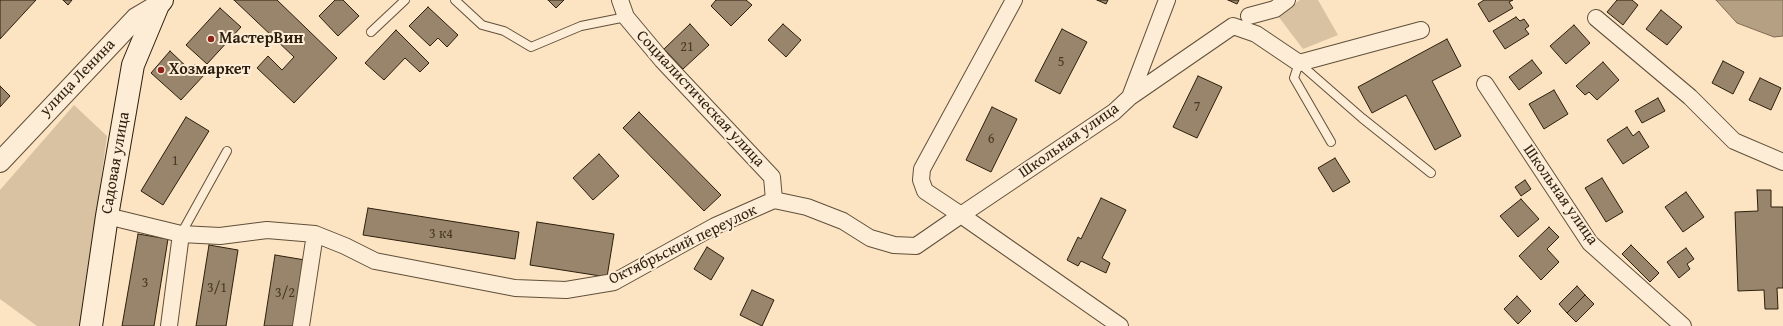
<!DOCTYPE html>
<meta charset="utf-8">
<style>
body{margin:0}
canvas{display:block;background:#fce3c1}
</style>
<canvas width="1783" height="326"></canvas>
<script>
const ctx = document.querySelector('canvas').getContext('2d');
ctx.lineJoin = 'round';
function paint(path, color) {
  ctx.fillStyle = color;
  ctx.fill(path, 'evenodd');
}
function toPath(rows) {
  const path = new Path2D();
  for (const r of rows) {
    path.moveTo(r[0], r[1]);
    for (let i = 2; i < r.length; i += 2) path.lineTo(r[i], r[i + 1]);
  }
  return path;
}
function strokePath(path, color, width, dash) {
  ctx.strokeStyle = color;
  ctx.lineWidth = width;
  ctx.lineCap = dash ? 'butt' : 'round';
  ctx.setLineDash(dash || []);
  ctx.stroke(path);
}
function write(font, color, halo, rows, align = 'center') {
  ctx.font = font + ' "Gentium Book Plus",serif';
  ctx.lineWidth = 4;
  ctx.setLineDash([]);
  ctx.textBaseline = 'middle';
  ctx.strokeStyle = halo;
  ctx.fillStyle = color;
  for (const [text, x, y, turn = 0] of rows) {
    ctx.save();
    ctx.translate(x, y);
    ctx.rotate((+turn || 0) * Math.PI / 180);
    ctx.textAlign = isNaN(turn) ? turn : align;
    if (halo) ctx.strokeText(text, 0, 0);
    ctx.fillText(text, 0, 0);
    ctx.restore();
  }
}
paint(toPath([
 [1300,0,1318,0,1338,35,1303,49,1278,16],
 [74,105,107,136,81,326,37,326,0,299,0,190]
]), '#d9c2a2');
const water = toPath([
 [1716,0,1783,0,1783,36,1774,37,1737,23,1716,0]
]);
paint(water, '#b5a084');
strokePath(water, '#7e6c54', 1);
const building = toPath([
 [0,0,36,0,0,39,0,0],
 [63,0,72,0,68,5,63,0],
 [234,0,277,0,337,58,294,103,257,68,268,56,282,70,294,57,234,0],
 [335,0,343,0,359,16,338,36,319,16,335,0],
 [548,0,564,0,556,8,548,0],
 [716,0,746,0,752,5,731,26,711,6,716,0],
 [1097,0,1108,0,1106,4,1097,0],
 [1228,0,1239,0,1237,4,1228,0],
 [1484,0,1513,0,1509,2,1513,8,1489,22,1478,4,1484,0],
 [1617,0,1632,0,1638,5,1623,25,1607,12,1617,0],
 [428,7,458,35,447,47,438,38,430,46,409,26,428,7],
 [220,8,241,27,207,64,186,45,220,8],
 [1661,10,1682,27,1667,45,1646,29,1661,10],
 [1516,17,1520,21,1524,19,1529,26,1525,29,1529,34,1505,49,1493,31,1516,17],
 [690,24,709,45,683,69,664,49,690,24],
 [783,24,801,40,786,57,768,40,783,24],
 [1574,25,1590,43,1566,64,1550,46,1574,25],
 [1062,29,1087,42,1060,94,1035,81,1062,29],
 [396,30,429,63,420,72,405,58,384,80,365,63,396,30],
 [1447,39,1461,66,1432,81,1461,136,1435,150,1406,95,1372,113,1358,87,1447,39],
 [170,51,190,70,195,64,205,74,181,100,151,73,170,51],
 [1532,60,1542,73,1519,90,1509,77,1532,60],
 [1723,61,1744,72,1733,94,1712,83,1723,61],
 [1603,62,1619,80,1597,100,1589,92,1585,95,1576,86,1603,62],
 [1198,76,1222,87,1197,138,1173,127,1198,76],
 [1760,78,1781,88,1771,110,1749,100,1760,78],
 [0,86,10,96,0,107,0,86],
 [1554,90,1568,114,1544,129,1529,104,1554,90],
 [1658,98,1665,111,1642,123,1635,111,1658,98],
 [992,107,1017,119,991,172,966,160,992,107],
 [639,112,721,195,704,211,623,128,639,112],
 [186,117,209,131,163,205,141,191,186,117],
 [1627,127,1633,136,1639,131,1649,147,1623,164,1607,140,1627,127],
 [599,154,619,176,593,200,573,178,599,154],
 [1335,158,1350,182,1333,192,1318,168,1335,158],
 [1602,178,1623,212,1606,222,1585,188,1602,178],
 [1525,180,1531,189,1521,196,1515,187,1525,180],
 [1757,190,1771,190,1771,207,1783,207,1783,288,1777,288,1778,309,1765,309,1764,290,1738,291,1735,212,1758,211,1757,190],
 [1686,192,1704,217,1683,232,1665,207,1686,192],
 [1101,198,1126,210,1102,258,1110,263,1106,273,1081,261,1078,266,1067,260,1078,237,1081,239,1101,198],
 [1521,199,1539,219,1518,237,1500,216,1521,199],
 [368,208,519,232,515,259,363,235,368,208],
 [537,222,614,234,607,277,530,265,537,222],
 [1549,227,1559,237,1547,249,1559,262,1541,280,1519,256,1549,227],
 [138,234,168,239,154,326,122,326,138,234],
 [209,245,238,250,226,326,196,326,209,245],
 [1631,245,1659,273,1650,282,1622,254,1631,245],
 [707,247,724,258,711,280,694,269,707,247],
 [1686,248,1694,259,1687,264,1690,269,1679,278,1667,262,1686,248],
 [275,255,305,260,295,326,264,326,275,255],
 [1577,286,1585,295,1567,313,1559,304,1577,286],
 [752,290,774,300,762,326,740,315,752,290],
 [1585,295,1594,304,1576,322,1567,313,1585,295],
 [1517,296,1531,311,1518,324,1504,309,1517,296]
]);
paint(building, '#98856b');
strokePath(building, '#2c1f0d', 1);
const service = toPath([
 [455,0,482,25,504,31,531,47,581,26,626,17],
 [371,32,405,0],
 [1331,142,1294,78,1299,63,1362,118,1431,173],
 [181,234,227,151]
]);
const minor = toPath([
 [620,0,626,17,662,60,772,177,774,200],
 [1014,0,922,169,921,180,925,191,961,215,1114,112,1130,97,1167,0],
 [1249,16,1275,9,1287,0],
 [1596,18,1690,97,1734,141,1783,162],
 [1485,84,1590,243,1683,326],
 [1130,97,1233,26,1256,34,1299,63,1421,30],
 [107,216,181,234,220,236,267,230,315,234,345,246,375,261,515,288,566,290,614,282,715,226,774,200,807,207,843,221,870,238,894,245,916,246,961,215,1120,326],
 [169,326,181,234],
 [301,326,315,234]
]);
const tertiary = toPath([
 [0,162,136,18,158,5]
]);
const secondary = toPath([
 [91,326,107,216,133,65,158,5,162,0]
]);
strokePath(service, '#60503a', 10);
strokePath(minor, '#60503a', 18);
strokePath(tertiary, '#60503a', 22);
strokePath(secondary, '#2c1f0d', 24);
strokePath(service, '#fdedd7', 8);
strokePath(minor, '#fdedd7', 16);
strokePath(tertiary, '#fdedd7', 20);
strokePath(secondary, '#fdedd7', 22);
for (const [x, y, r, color] of [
 [211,39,4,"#8f2418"],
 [161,70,4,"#8f2418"]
]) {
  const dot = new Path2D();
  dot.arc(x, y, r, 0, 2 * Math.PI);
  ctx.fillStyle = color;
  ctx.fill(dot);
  strokePath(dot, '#fdedd7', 1.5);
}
write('14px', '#473824', null, [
 ["21",687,47],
 ["5",1061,62],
 ["7",1197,107],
 ["6",991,139],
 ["1",175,161],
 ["3 к4",441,234],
 ["3",145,283],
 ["3/1",217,288],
 ["3/2",285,293]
]);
write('bold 16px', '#2c1f0d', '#fdedd7', [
 ["МастерВин",219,39],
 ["Хозмаркет",169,70]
], 'left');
write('16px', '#2c1f0d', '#fdedd7', [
 ["улица Ленина",78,78,-46],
 ["Социалистическая улица",700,99,47],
 ["Школьная улица",1069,141,-35],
 ["Садовая улица",116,163,-80],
 ["Школьная улица",1560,195,55],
 ["Октябрьский переулок",683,245,-26]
]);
</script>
